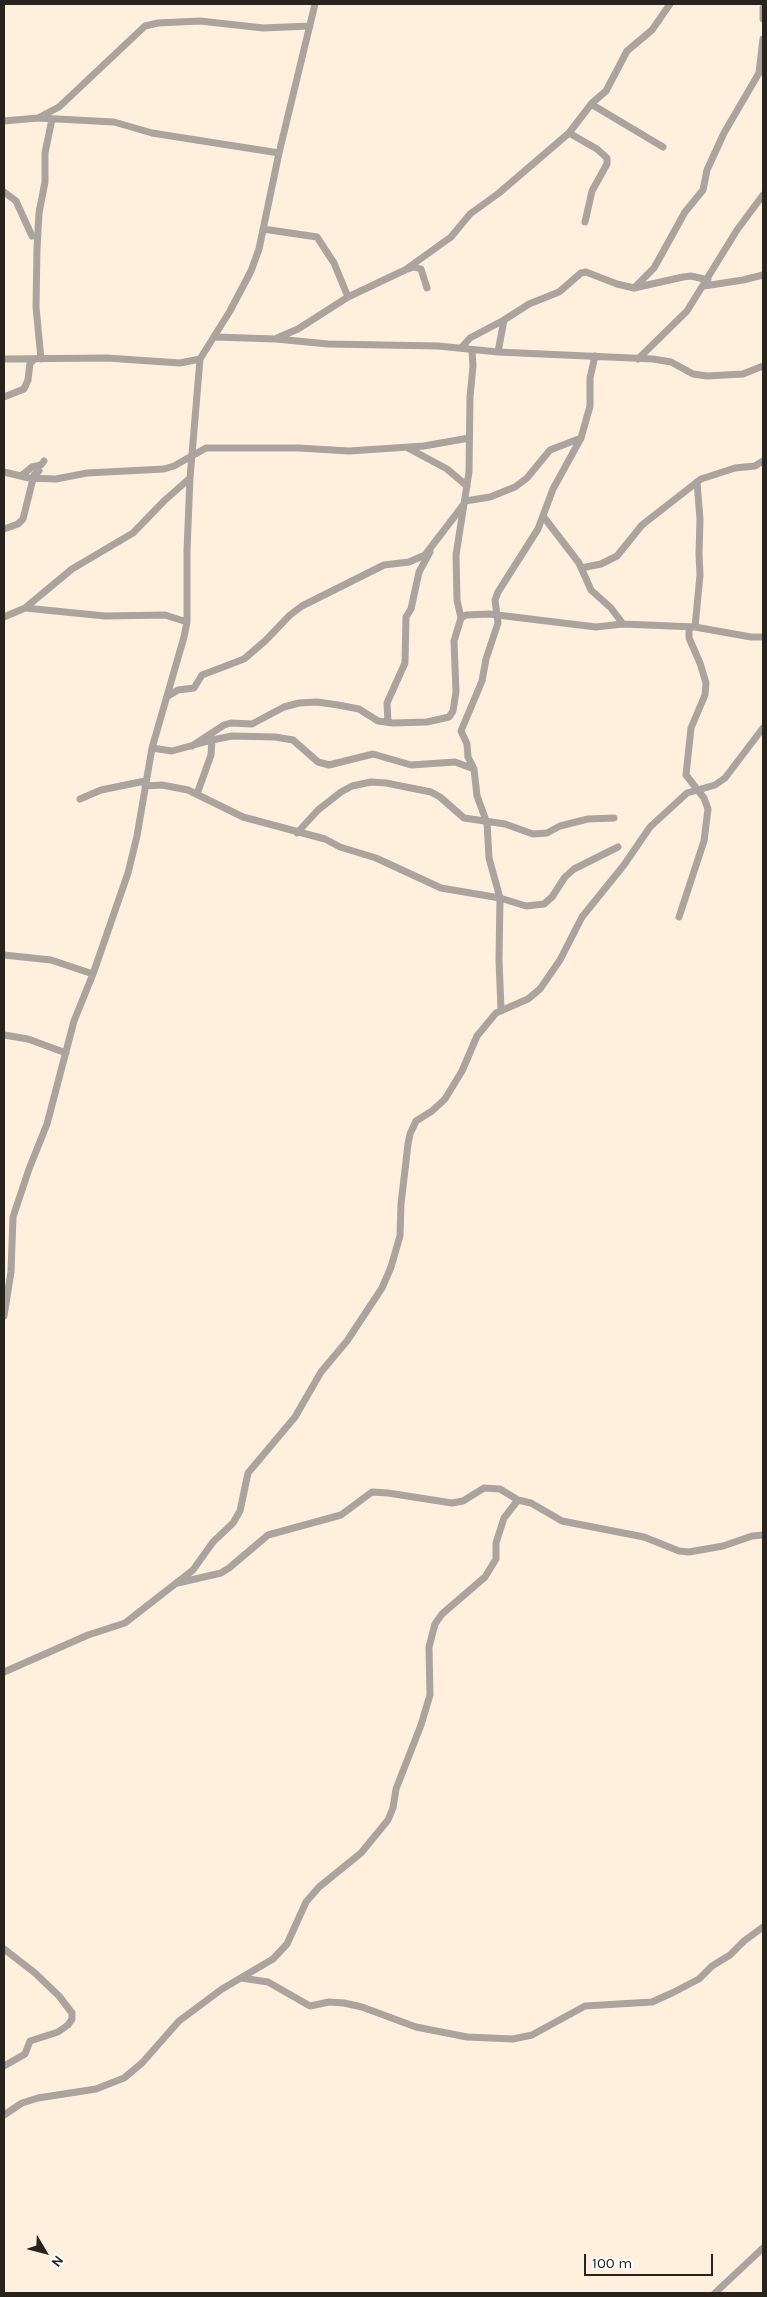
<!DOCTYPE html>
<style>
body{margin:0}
#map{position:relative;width:767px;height:2297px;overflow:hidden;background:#fff0de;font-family:Karla,sans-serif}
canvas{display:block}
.frame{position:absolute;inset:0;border:5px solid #28231c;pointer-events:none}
.north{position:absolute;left:20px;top:2227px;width:50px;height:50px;-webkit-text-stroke:4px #fff;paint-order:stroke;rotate:127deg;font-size:14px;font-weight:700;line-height:20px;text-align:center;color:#28231c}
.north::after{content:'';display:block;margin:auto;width:18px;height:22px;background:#28231c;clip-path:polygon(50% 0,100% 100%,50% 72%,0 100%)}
.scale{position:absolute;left:584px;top:2254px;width:129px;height:22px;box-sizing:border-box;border:2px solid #28231c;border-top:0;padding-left:6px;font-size:15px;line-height:18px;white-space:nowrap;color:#28231c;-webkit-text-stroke:4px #fff;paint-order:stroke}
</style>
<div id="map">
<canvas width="767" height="2297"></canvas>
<div class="frame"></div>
<div class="north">N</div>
<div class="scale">100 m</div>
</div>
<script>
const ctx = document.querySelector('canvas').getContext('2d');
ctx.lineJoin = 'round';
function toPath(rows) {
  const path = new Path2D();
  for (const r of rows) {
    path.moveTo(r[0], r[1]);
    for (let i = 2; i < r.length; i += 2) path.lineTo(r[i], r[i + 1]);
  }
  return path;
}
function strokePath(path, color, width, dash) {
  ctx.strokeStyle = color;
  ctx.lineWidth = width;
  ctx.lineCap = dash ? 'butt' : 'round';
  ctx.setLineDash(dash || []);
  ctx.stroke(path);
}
strokePath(toPath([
 [763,8,763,19],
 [591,104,663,147],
 [38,118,59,107,145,26,158,23,200,21,263,28,310,26],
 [4,121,38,118,114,122,152,133,279,153],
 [569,133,597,149,607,158,607,164,592,191,585,222],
 [4,192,16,201,32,236],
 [263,229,317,237,334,263,348,297],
 [408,269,414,267,421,269,427,288],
 [704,286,743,280,763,275],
 [634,288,654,268,685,212,703,190,707,170,724,133,759,73,763,39],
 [215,337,276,339,328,344,438,346,498,352,653,359,671,362,693,374,707,376,743,374,763,366],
 [277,338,298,329,348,297,405,270,451,237,470,214,499,193,569,133,592,103,606,91,627,51,652,30,670,4],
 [461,348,470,338,504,320,529,304,559,292,581,273,586,272,617,284,634,288,683,277,691,276,708,280],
 [498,352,504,320],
 [4,359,107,358,180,363,200,359],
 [41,359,36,307,37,249,39,213,45,182,45,153,52,119],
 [638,359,687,311,737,230,763,195],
 [4,397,24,389,28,380,30,363,35,359],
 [408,448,447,469,467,486],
 [4,472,29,478,56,479,87,473,164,469,174,466,206,448,299,448,349,451,424,446,469,438],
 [21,476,32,467,41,465,44,461],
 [465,501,490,497,515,487,527,478,550,450,581,438],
 [543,516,579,563,591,590,611,608,623,624],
 [4,529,18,524,23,519,34,475,39,471],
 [581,568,601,564,617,556,642,525,701,479,735,468,755,466,763,461],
 [25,608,105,616,165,615,187,622],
 [4,617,25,608,72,569,133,533,164,501,190,478],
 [461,618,457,600,456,555,469,472,470,397,473,366,472,350],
 [695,627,700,575,699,554,700,519,697,482],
 [168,696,178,690,194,688,202,675,244,659,265,641,290,615,302,606,384,565,409,562,425,555,464,504],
 [388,722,387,703,405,663,406,617,411,609,419,572,430,552],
 [192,746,224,725,231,723,252,724,284,707,299,703,317,702,338,705,359,709,378,721,393,723,427,722,449,717,453,711,456,692,454,641,461,618,466,615,489,614,596,627,623,624,695,627,751,637,763,637],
 [152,748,172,751,212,740,232,736,275,737,293,740,318,762,329,765,373,754,411,765,455,762,474,769],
 [145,786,162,785,188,790,243,817,325,839,340,847,376,858,441,888,500,898,526,906,544,904,552,897,565,877,574,869,618,847],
 [197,794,211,755,212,740],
 [80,799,101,790,145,781],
 [297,833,318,810,341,792,352,786,371,782,386,783,431,792,440,797,464,818,505,824,533,834,547,833,560,826,588,819,614,818],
 [679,917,704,841,708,809,704,798,686,775,691,728,705,695,706,683,700,663,689,638,689,628],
 [4,955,51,960,93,974],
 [501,1009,499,960,500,898,489,858,487,823,477,796,474,769,468,757,467,744,461,731,482,681,486,659,498,623,495,600,498,592,538,529,553,489,581,438,590,406,590,378,595,356],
 [4,1035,28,1039,66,1053],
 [4,1316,11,1272,13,1217,29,1169,47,1124,74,1021,93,974,128,873,137,836,152,748,184,637,187,622,187,550,190,478,200,359,230,311,251,271,259,249,279,153,315,4],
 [178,1583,221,1573,229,1568,268,1535,341,1515,372,1492,388,1493,452,1503,463,1501,484,1488,500,1489,518,1500,531,1503,562,1521,644,1537,679,1551,689,1552,723,1546,752,1536,763,1535],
 [4,1672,88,1635,125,1623,193,1570,213,1542,233,1523,240,1511,248,1473,295,1417,321,1372,347,1341,382,1288,391,1267,400,1236,401,1204,408,1144,410,1134,416,1121,432,1111,445,1099,462,1071,477,1036,496,1013,528,999,540,989,560,960,582,917,624,865,650,827,687,793,715,785,725,778,763,728],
 [4,1949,35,1973,59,1996,72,2013,72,2019,68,2025,58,2032,30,2041,25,2054,4,2066],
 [241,1978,268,1982,310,2006,329,2002,344,2003,362,2007,416,2027,467,2037,513,2039,532,2035,585,2006,652,2002,672,1993,699,1979,712,1966,730,1955,744,1941,763,1927],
 [4,2115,22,2103,38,2098,96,2089,124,2078,142,2063,179,2021,222,1989,273,1959,287,1944,306,1902,319,1887,361,1853,388,1820,393,1808,396,1789,421,1725,430,1695,429,1647,435,1624,442,1614,485,1577,496,1559,496,1543,504,1518,518,1500],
 [715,2293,763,2248]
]), '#aba39d', 7);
</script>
